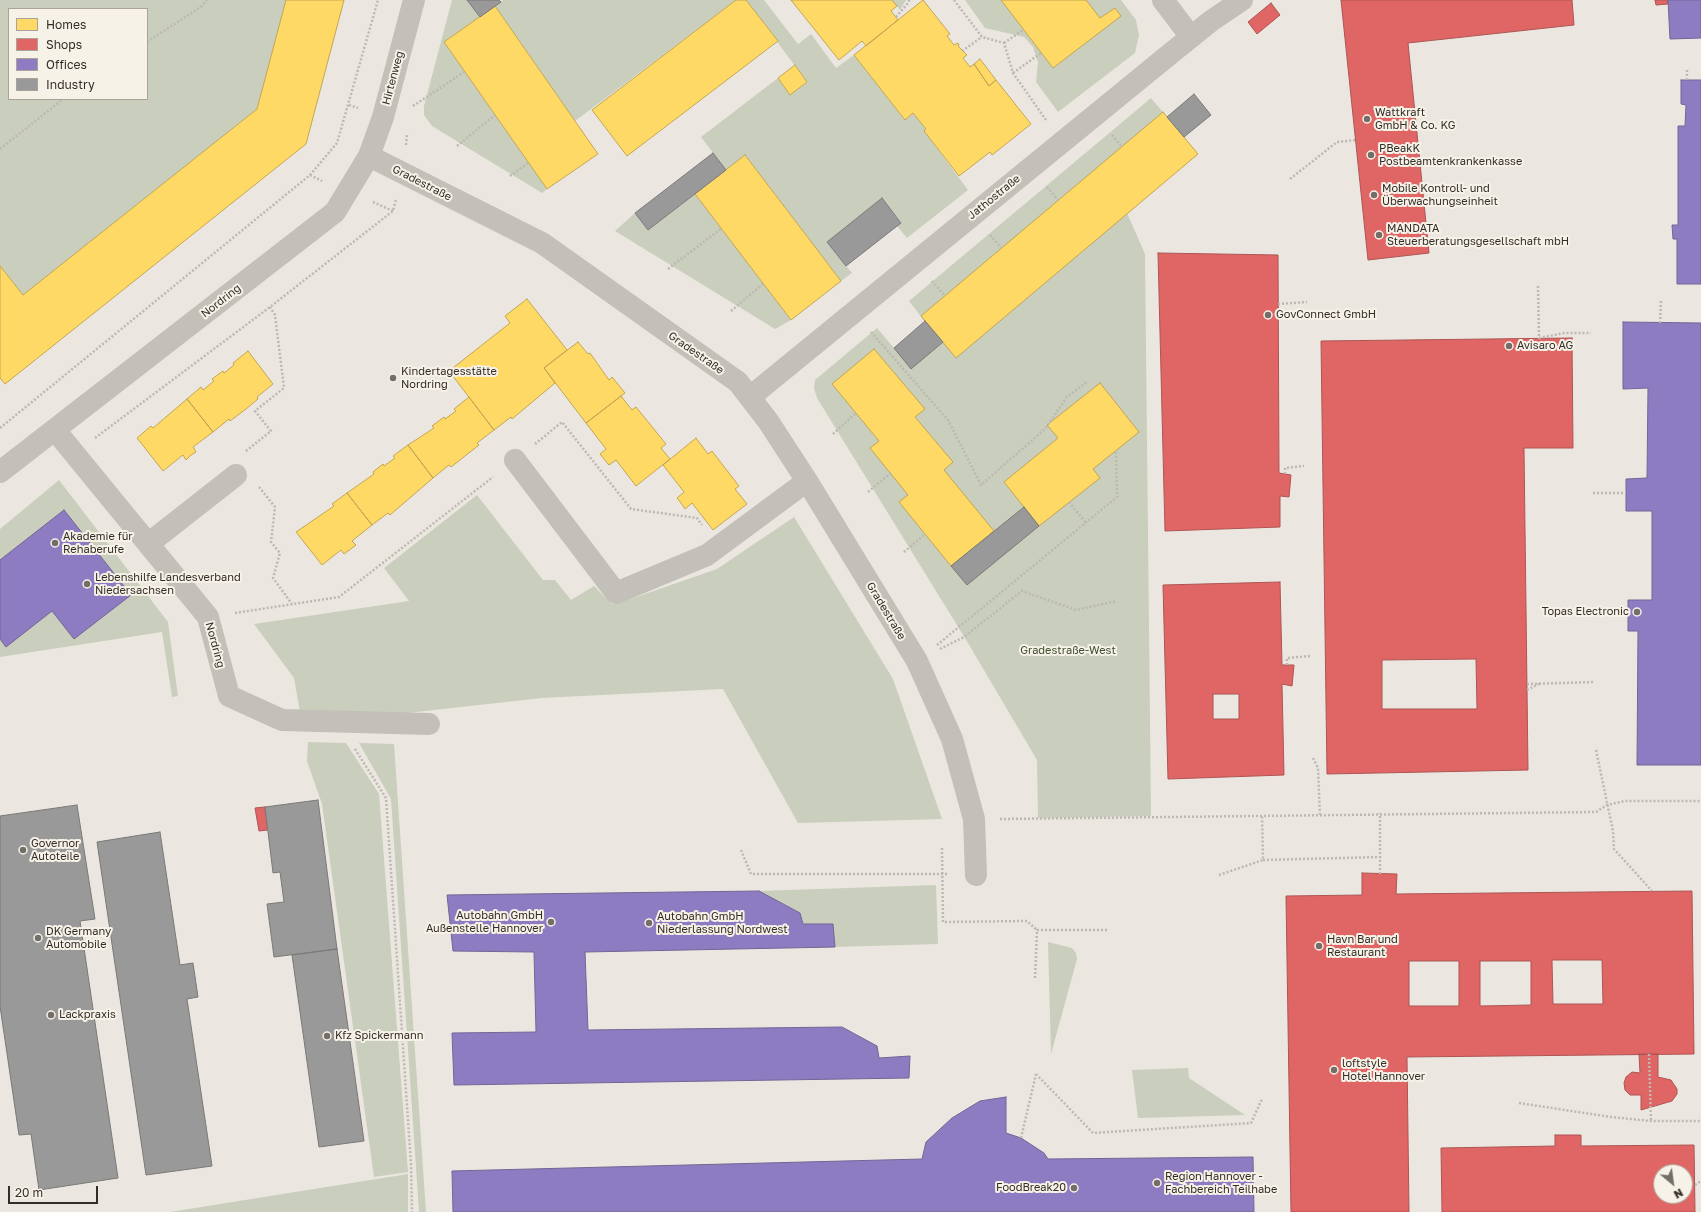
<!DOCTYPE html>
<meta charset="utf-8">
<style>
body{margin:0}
#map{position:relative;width:1701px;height:1212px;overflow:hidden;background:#ebe7e0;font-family:"Golos Text",sans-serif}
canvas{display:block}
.legend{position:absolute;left:8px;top:8px;width:140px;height:92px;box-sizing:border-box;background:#f7f2e8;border:1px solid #a9a39b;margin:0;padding:5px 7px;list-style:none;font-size:12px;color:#332d28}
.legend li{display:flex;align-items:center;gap:8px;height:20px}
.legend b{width:20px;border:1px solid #a9a39b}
.north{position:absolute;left:1653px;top:1164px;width:40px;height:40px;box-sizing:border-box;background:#f7f2e8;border:1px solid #a9a39b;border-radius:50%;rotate:151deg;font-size:11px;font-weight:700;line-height:16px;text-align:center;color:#332d28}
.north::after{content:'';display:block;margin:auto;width:14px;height:18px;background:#736e68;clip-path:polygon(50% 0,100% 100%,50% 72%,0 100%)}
.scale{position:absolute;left:8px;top:1186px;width:90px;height:18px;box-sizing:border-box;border:2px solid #332d28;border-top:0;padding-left:5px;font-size:12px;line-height:14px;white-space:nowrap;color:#332d28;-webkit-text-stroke:3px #f7f2e8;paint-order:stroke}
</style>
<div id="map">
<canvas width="1701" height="1212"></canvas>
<ul class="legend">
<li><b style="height:11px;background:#ffd966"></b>Homes</li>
<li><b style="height:11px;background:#e06666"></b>Shops</li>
<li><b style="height:11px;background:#8e7cc3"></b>Offices</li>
<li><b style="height:11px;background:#999"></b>Industry</li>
</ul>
<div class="north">N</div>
<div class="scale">20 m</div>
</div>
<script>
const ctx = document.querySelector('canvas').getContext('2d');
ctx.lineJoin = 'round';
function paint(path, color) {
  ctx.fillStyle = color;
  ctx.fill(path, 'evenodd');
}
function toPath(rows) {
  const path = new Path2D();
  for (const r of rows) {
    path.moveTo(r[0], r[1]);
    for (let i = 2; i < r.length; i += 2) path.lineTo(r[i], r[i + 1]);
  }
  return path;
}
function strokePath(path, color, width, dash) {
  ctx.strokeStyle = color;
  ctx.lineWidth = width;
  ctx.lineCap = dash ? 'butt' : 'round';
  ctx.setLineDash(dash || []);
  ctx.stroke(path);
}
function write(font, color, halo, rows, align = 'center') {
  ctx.font = font + ' "Golos Text",sans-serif';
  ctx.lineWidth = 4;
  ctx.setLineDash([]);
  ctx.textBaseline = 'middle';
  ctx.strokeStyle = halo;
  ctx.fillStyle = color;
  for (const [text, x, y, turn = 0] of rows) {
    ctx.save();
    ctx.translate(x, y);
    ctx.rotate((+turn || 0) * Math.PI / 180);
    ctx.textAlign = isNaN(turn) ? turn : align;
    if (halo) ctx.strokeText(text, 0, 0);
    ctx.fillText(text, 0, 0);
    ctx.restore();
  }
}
paint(toPath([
 [0,0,286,0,257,109,23,295,0,266],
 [9,9,147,9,147,99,9,99],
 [452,0,467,0,480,17,444,42,547,189,542,193,432,126,424,115,424,106],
 [503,0,736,0,575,121,495,6],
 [746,0,764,0,798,44,811,34,836,68,854,55,904,119,913,113,926,129,924,131,968,190,907,238,897,226,901,222,882,198,827,242,852,273,841,281,745,155,726,170,701,137,778,78,790,95,807,82],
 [892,0,906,0,900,10],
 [965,0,1121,0,1136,20,1139,35,1135,53,1058,112,1036,82,1038,62,1033,47,1024,37,985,28],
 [1151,98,1198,154,1127,213,1145,254,1151,816,1038,818,1037,760,968,643,817,398,814,388,815,380,877,328,894,348,925,322,909,301],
 [695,194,791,320,775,329,615,231,635,213,648,230],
 [59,480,168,622,178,696,172,697,162,632,0,657,0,529],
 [477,495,543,580,555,580,571,600,594,586,612,604,619,603,717,569,794,517,893,679,942,819,798,823,723,689,542,698,398,714,300,712,294,678,254,624,409,601,384,568],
 [308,742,346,743,379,794,408,1172,374,1177,322,804,307,761],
 [359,743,394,744,426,1212,419,1212,391,799],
 [936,885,938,944,835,947,833,924,803,924,800,913,759,891],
 [1048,942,1072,948,1076,953,1077,959,1051,1054],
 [1188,1068,1189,1078,1245,1115,1138,1118,1132,1070],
 [408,1174,408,1212,170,1212]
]), '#c9cfbc');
const homes = toPath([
 [286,0,344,0,306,144,5,384,0,378,0,266,23,295,257,109,286,0],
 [736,0,746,0,778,41,627,156,592,110,736,0],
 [791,0,892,0,897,6,891,11,898,20,866,46,862,41,839,60,791,0],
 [923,0,950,34,947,36,954,45,958,43,959,45,958,46,967,55,963,58,970,67,974,64,989,86,996,80,1031,124,992,155,990,152,959,176,924,131,926,129,913,113,905,120,854,55,923,0],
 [1001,0,1086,0,1100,18,1115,8,1121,16,1053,68,1001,0],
 [495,6,598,154,547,189,444,42,495,6],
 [980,59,996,80,989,86,974,64,980,59],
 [795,65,807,82,790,95,778,78,795,65],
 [1163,112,1198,154,956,358,921,316,1163,112],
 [745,155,841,281,791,320,695,194,745,155],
 [527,299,567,350,544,368,555,383,512,419,511,417,494,430,449,371,510,323,505,316,527,299],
 [578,342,588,354,590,353,609,380,612,377,625,393,586,423,544,368,578,342],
 [874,349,925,409,915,417,953,462,944,470,994,531,951,566,899,502,908,495,870,448,879,441,832,384,874,349],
 [248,351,273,384,257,397,258,399,246,409,230,421,229,419,213,432,187,399,201,387,203,390,214,381,212,379,223,371,224,373,234,365,233,363,248,351],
 [1100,383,1139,432,1093,469,1100,478,1039,526,1004,482,1058,438,1047,425,1100,383],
 [621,396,632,410,636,407,666,444,661,448,670,459,636,486,616,460,609,465,600,454,606,449,586,423,621,396],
 [469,397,494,430,477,443,479,445,451,467,449,465,433,478,408,445,434,428,432,426,444,417,445,419,456,411,454,409,469,397],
 [187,399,213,432,193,447,196,452,191,455,186,460,183,455,163,471,137,438,151,426,153,428,187,399],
 [696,438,708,454,712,451,739,486,735,489,747,504,713,530,692,503,685,509,681,503,677,498,684,492,663,465,696,438],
 [408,445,433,478,390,515,388,513,372,525,347,493,374,474,373,472,383,464,384,466,395,458,393,456,408,445],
 [347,493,372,525,352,541,356,545,344,554,341,550,322,565,296,532,334,506,332,504,347,493]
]);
paint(homes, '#ffd966');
strokePath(homes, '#c2a553', 1);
const shops = toPath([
 [1341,0,1572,0,1574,25,1408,43,1429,253,1368,260,1341,0],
 [1655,0,1668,0,1668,4,1656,5,1655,0],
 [1271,3,1280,15,1257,34,1248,22,1271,3],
 [1158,253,1278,255,1279,473,1291,475,1289,497,1280,496,1280,527,1165,531,1158,253],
 [1572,338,1573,448,1524,448,1528,770,1327,774,1321,341,1572,338],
 [1476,659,1477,709,1382,709,1382,660,1476,659],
 [1280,582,1282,665,1294,665,1292,686,1282,684,1284,775,1168,779,1163,585,1280,582],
 [1213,694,1239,694,1239,719,1213,719,1213,694],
 [265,807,268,830,259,831,255,808,265,807],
 [1362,873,1397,874,1396,894,1692,891,1694,1054,1407,1057,1409,1212,1291,1212,1286,896,1362,895,1362,873],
 [1552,960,1602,960,1603,1004,1553,1004,1552,960],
 [1409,961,1459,961,1459,1006,1409,1006,1409,961],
 [1480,961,1531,961,1531,1005,1480,1006,1480,961],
 [1639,1054,1658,1054,1658,1077,1671,1080,1677,1089,1677,1094,1672,1101,1641,1110,1641,1095,1630,1095,1625,1090,1624,1083,1626,1077,1632,1072,1640,1073,1639,1054],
 [1555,1135,1581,1135,1581,1146,1694,1145,1695,1212,1442,1212,1441,1148,1555,1146,1555,1135],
 [1661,1172,1685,1172,1685,1196,1661,1196,1661,1172]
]);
paint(shops, '#e06666');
strokePath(shops, '#ac5553', 1);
const offices = toPath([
 [1668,0,1701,0,1701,38,1670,39,1668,0],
 [1681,80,1701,80,1701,284,1677,284,1677,239,1673,239,1672,225,1678,225,1678,126,1685,126,1686,105,1681,104,1681,80],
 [1623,322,1701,323,1701,765,1637,765,1638,631,1628,631,1628,600,1652,600,1652,511,1626,511,1626,479,1647,478,1648,388,1623,389,1623,322],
 [64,510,131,595,74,639,52,611,6,647,0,639,0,560,64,510],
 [759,891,800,913,803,924,833,924,835,947,585,952,588,1030,842,1027,877,1046,879,1058,910,1056,909,1078,454,1085,452,1033,536,1032,534,952,453,951,447,895,759,891],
 [1006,1097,1006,1133,1021,1138,1044,1153,1048,1159,1253,1157,1254,1212,453,1212,452,1171,922,1159,926,1142,952,1118,980,1101,1006,1097]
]);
paint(offices, '#8e7cc3');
strokePath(offices, '#736494', 1);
const industry = toPath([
 [467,0,499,0,501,2,480,17,467,0],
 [1194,94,1211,115,1184,137,1167,117,1194,94],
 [713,153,726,170,648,230,635,213,713,153],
 [882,198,901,223,846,266,827,242,882,198],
 [925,321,943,342,911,369,894,348,925,321],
 [1024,507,1039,526,967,585,951,566,1024,507],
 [318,800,337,949,274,957,267,904,284,902,280,872,273,873,265,807,318,800],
 [77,805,95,919,80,921,118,1178,39,1190,31,1134,19,1135,0,1006,0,816,77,805],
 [160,832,180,965,193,963,198,997,187,999,212,1166,146,1175,97,842,160,832],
 [337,949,364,1141,319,1147,292,955,337,949]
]);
paint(industry, '#999');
strokePath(industry, '#7a7977', 1);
strokePath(toPath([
 [954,0,982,37,1004,43,1013,73,1046,120],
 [896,17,909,2,909,0],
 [147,42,202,6,207,0],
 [1004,43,1023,30],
 [962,51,982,37],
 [1687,70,1687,80],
 [1013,73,1041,53],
 [349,105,358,108],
 [413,106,464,72],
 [1112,135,1122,147],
 [406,145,407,134],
 [457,146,495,115],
 [0,149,63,99],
 [310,175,322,181],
 [510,176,528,163],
 [1290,179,1337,142,1356,140],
 [1047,187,1059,201],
 [373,202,393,211],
 [990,235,1001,248],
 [668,269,721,229],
 [932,281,945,296],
 [1538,286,1539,338,1564,333,1591,333],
 [1278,304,1307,302],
 [731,311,763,284],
 [1660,323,1661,299],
 [871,332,948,420,981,485,1045,429,1067,397,1088,381],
 [0,428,310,175,337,143,378,0],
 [833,434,856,413],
 [95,438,270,307,393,211,396,199],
 [535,444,562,422,631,509,697,518,702,525],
 [246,451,271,431,255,411,284,388,275,315,270,307],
 [1285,474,1285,468,1304,466],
 [259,487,275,507,271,542,280,553,273,578,292,604],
 [868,492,891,473],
 [1593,493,1626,493],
 [1069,502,1086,523],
 [904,552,925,534],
 [1594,611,1628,612],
 [235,613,339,597,493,477],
 [937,645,1117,497,1116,450],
 [940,649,964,637,1022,591,1076,610,1117,601],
 [1287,665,1287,658,1310,656],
 [1527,684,1595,682],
 [1527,690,1539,684],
 [355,749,386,798,411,1164,412,1212],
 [1596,750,1613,831,1614,849,1652,891],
 [1313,758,1318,768,1320,816],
 [1000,819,1596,812,1607,805,1625,801,1701,801],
 [942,848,943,922,1027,921,1037,930],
 [741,850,751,874,949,874],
 [1263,860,1380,857,1380,813],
 [1380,874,1380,857],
 [1219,875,1263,860,1262,815],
 [1035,978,1037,930,1108,930],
 [1649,1054,1651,1121],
 [1036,1074,1093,1133,1251,1123,1262,1099],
 [1519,1103,1611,1117,1651,1121,1701,1121],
 [1021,1138,1036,1074],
 [1695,1185,1701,1181]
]), '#bcb8b2', 2.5, [2, 2]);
strokePath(toPath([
 [1163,0,1191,37],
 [369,156,542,243,738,382,768,421,807,481,917,661,952,739,974,819,976,875],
 [750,397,1170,54,1211,21,1242,0],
 [55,430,208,617,229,696,282,720,429,724],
 [515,460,616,593,707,555,807,481],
 [0,472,335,212,369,156,383,117,414,0],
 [148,544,236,475]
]), '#c3bfb9', 22);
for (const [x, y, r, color] of [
 [1367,119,4,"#736e68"],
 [1371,155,4,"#736e68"],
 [1374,195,4,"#736e68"],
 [1379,235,4,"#736e68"],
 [1268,315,4,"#736e68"],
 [1509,346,4,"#736e68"],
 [393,378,4,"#736e68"],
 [55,543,4,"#736e68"],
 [87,584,4,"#736e68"],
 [1637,612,4,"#736e68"],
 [23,850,4,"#736e68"],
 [551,922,4,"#736e68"],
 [649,923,4,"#736e68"],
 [38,938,4,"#736e68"],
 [1319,946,4,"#736e68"],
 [51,1015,4,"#736e68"],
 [327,1036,4,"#736e68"],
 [1334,1070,4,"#736e68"],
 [1157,1183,4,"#736e68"],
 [1074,1188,4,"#736e68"]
]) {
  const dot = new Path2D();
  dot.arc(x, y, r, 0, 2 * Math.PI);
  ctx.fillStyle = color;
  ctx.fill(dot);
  strokePath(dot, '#f7f2e8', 1.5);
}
write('11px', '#332d28', '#f7f2e8', [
 ["Hirtenweg",393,78,-75],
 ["Gradestraße",422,183,27],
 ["Jathostraße",994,197,-39],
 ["Nordring",221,301,-38],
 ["Gradestraße",696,353,35],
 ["Gradestraße",886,611,59],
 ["Nordring",215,645,75]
]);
write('11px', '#332d28', '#f7f2e8', [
 ["Wattkraft",1375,113],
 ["GmbH & Co. KG",1375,126],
 ["PBeakK",1379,149],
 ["Postbeamtenkrankenkasse",1379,162],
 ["Mobile Kontroll- und",1382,189],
 ["Überwachungseinheit",1382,202],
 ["MANDATA",1387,229],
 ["Steuerberatungsgesellschaft mbH",1387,242],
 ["GovConnect GmbH",1276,315],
 ["Avisaro AG",1517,346],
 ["Kindertagesstätte",401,372],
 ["Nordring",401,385],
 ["Akademie für",63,537],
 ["Rehaberufe",63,550],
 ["Lebenshilfe Landesverband",95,578],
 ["Niedersachsen",95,591],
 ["Topas Electronic",1629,612,"right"],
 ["Governor",31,844],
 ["Autoteile",31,857],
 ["Autobahn GmbH",543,916,"right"],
 ["Außenstelle Hannover",543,929,"right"],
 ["Autobahn GmbH",657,917],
 ["Niederlassung Nordwest",657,930],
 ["DK Germany",46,932],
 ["Automobile",46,945],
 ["Havn Bar und",1327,940],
 ["Restaurant",1327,953],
 ["Lackpraxis",59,1015],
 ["Kfz Spickermann",335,1036],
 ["loftstyle",1342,1064],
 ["Hotel Hannover",1342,1077],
 ["Region Hannover -",1165,1177],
 ["Fachbereich Teilhabe",1165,1190],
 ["FoodBreak20",1066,1188,"right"]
], 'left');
write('11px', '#3f4e2f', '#f7f2e8', [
 ["Gradestraße-West",1068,651]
]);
</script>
